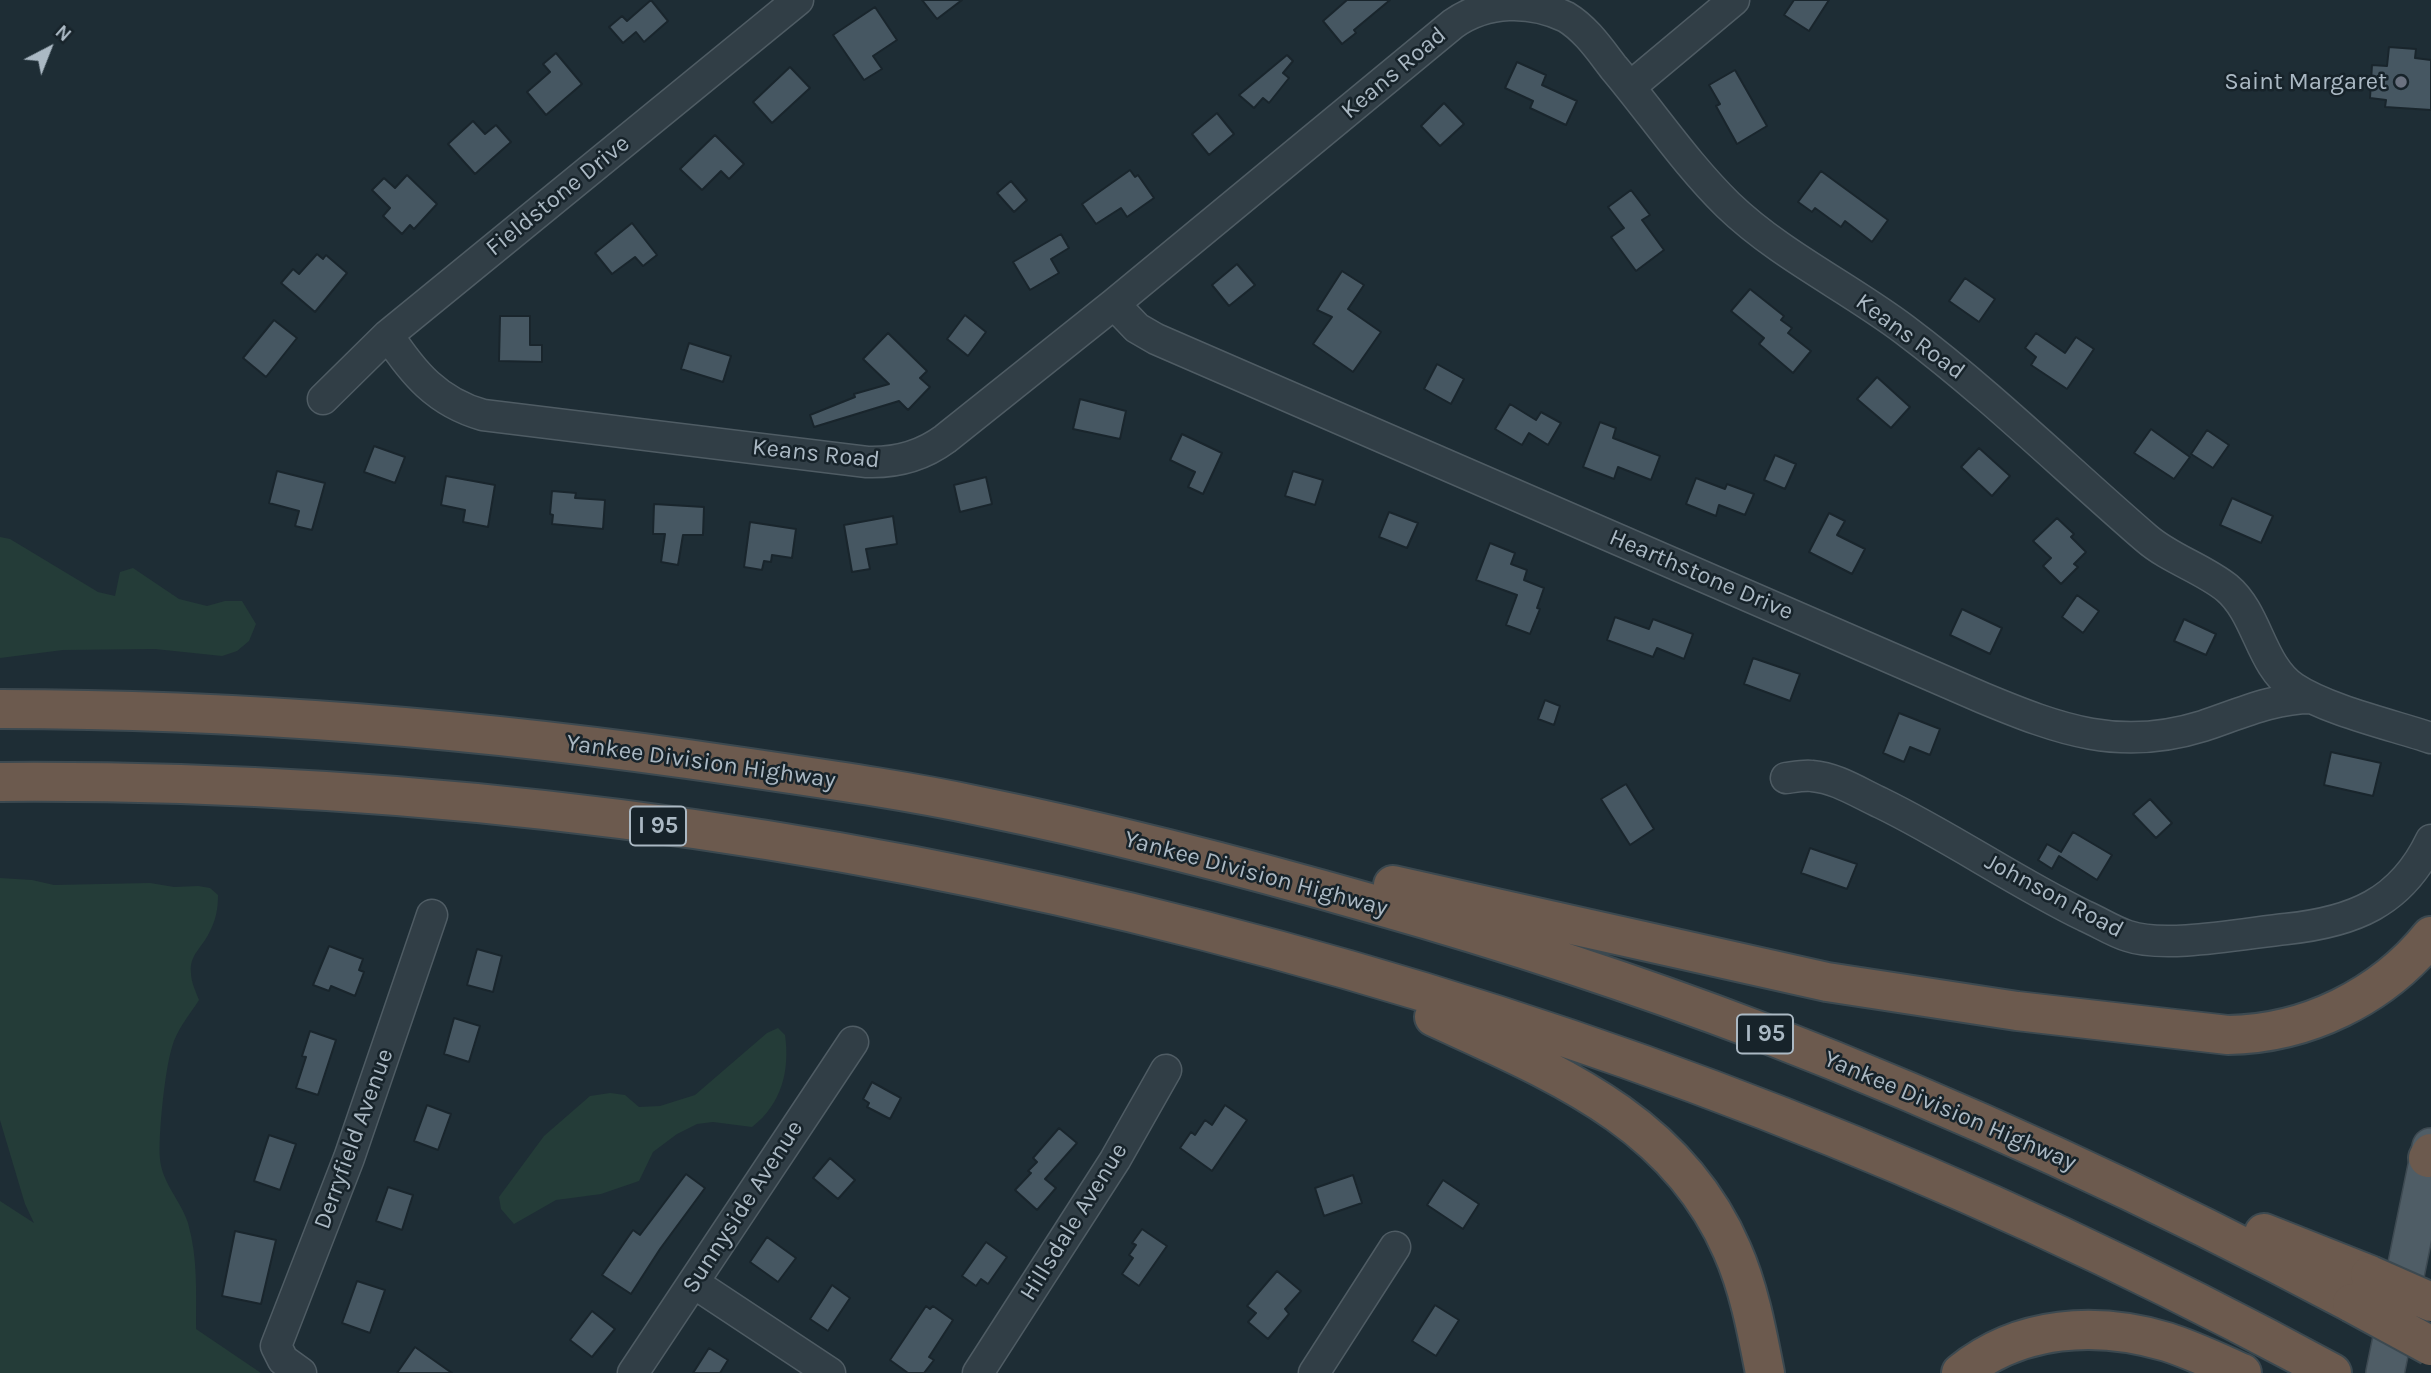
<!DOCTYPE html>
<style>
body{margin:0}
#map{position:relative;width:2431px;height:1373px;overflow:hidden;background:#1e2d35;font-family:Karla,sans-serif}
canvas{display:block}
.north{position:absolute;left:14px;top:14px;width:70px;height:70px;-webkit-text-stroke:5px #17232a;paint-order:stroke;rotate:42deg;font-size:19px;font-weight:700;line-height:28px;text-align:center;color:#abb9c4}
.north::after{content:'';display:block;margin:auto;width:24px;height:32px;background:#abb9c4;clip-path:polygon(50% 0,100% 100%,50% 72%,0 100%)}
</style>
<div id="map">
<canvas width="2431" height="1373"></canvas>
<div class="north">N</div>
</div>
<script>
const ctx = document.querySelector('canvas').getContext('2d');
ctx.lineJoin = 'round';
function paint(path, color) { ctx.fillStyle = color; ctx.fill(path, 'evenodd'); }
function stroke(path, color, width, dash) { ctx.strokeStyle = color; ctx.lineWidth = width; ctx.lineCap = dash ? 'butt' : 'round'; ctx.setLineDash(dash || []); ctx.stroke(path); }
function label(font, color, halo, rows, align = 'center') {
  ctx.font = font + ' Karla,sans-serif'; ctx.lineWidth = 5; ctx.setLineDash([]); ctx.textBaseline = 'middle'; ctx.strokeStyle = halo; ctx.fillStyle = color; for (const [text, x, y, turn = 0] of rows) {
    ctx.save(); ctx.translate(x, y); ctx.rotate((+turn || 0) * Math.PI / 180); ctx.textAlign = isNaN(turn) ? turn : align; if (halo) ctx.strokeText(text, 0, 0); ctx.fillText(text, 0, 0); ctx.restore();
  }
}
const green = new Path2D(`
 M0,537L10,539L98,592L115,596L120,572L133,568L179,599L207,606L225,601H242L256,624L249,641L237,651L222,656L155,649L63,650L0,658Z
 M0,878L32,880L54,885L150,883L174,887L198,886L210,888L218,895C218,909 216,920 209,933C202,948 189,955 191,973C191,982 196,992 199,1000C190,1014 176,1031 172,1047C165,1069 158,1136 160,1159C162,1183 181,1201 188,1223C198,1258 196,1293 196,1329L261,1373H0V1201L34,1223L25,1204L0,1120Z
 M778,1028L785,1035C790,1070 782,1104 752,1127L713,1122L697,1124L677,1134L653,1152L639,1181L601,1194L556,1200L514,1224L501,1209L499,1197L544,1136L590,1096L610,1093L625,1095L639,1107L660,1106L695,1095L767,1033Z`);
const building = new Path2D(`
 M651,0L668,21L644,42L636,32L623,43L609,27L622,16L627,21Z
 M922,0H962L937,19Z
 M1347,0H1390L1354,30L1356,33L1342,44L1323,21Z
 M1794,0H1829L1809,31L1784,15Z
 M875,7L897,40L873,56L882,69L864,80L833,35Z
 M2389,47L2416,49L2415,58L2431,60V110L2385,107L2386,100L2370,98L2372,65L2387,66Z
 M556,53L582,84L546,115L527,92L550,72L543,64Z
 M1287,55L1293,61L1283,73L1289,78L1269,103L1263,98L1254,108L1239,95Z
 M1517,62L1546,75L1542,85L1577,101L1566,125L1530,108L1533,101L1505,88Z
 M790,67L810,88L772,123L753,102Z
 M1735,70L1767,126L1737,144L1716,106L1720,104L1709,85Z
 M1444,103L1464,124L1440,146L1421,126Z
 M1217,113L1234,134L1209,155L1192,134Z
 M473,121L485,134L496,125L511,142L475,174L448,144Z
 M715,135L744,164L729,179L721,171L702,190L680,169Z
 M1130,170L1135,177L1138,175L1154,198L1127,217L1121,208L1096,224L1082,204Z
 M1821,171L1888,220L1872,242L1845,221L1841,227L1815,208L1812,212L1798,202Z
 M407,175L437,204L414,229L410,225L402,234L383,216L390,208L372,190L384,178L395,188Z
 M1011,181L1027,200L1014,212L997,193Z
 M1631,190L1650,215L1642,220L1664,250L1636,271L1611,237L1624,228L1608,207Z
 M632,223L657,255L643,266L635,257L612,274L595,253Z
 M1061,234L1069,248L1051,259L1059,273L1030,290L1013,262Z
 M317,254L323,259L326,255L347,273L315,312L281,283L293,269L299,274Z
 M1237,264L1255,285L1229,306L1212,285Z
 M1342,271L1364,285L1348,309L1381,332L1353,372L1313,344L1332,317L1317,310Z
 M1965,278L1995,299L1979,322L1949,301Z
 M1750,289L1784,316L1781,320L1792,328L1788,333L1811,351L1793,373L1759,344L1764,338L1731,311Z
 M965,315L986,332L968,356L947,339Z
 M500,316H530V345H542V362L499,361Z
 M274,320L297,338L266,377L243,358Z
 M888,333L927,371L920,378L930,387L908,410L899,401L814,427L810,415L855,397L854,394L889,384L863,359Z
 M2036,333L2065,353L2076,337L2094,349L2067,389L2031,365L2036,357L2025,348Z
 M689,343L731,356L723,382L681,369Z
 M1437,364L1464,379L1451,404L1424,389Z
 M1877,377L1910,407L1891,428L1857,399Z
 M1080,399L1126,411L1120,439L1073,429Z
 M1510,404L1536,420L1541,412L1561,423L1548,445L1529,433L1522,445L1495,429Z
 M1600,422L1616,428L1613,438L1660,456L1651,480L1618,467L1614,479L1583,467Z
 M2151,429L2190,457L2174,479L2134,453Z
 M2207,430L2229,445L2213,468L2191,454Z
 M1182,434L1222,453L1203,494L1188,487L1195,472L1170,460Z
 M374,446L405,457L395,483L364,472Z
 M1979,448L2010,476L1992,496L1961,467Z
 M1775,455L1796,464L1785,489L1764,480Z
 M277,471L325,483L312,530L295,526L299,511L269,503Z
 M1293,471L1323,480L1315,505L1285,496Z
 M446,476L495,485L488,527L463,522L465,510L441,505Z
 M986,477L992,504L960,512L954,485Z
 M1696,478L1725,489L1727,484L1754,494L1745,515L1719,505L1716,516L1686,504Z
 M552,491L576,493L575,498L605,500L603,529L552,524L553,515L550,514Z
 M2232,498L2273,516L2261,543L2220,525Z
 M654,504L704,507L703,535H683L678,565L661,562L665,534H653Z
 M1389,512L1418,523L1407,548L1379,537Z
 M1829,513L1845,521L1837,535L1865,549L1852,574L1809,552Z
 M893,516L897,544L866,549L870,569L852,572L844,525Z
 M2057,518L2074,534L2071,537L2086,552L2074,564L2078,567L2061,584L2043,566L2051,558L2033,541Z
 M750,522L796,529L792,558L772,555L771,562L764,561L762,570L744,567Z
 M1490,543L1515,553L1511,564L1527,570L1524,580L1544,588L1537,608L1540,609L1530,634L1506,625L1517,595L1476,580Z
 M2077,595L2099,611L2083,633L2062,617Z
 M1962,609L2002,628L1990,654L1950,635Z
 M1615,617L1649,629L1653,619L1693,634L1684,659L1657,648L1653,657L1607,640Z
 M2184,619L2216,634L2206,655L2174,641Z
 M1753,658L1800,674L1790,701L1744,684Z
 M1545,700L1560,706L1554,725L1538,719Z
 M1899,713L1940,729L1930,755L1910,747L1904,762L1883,753Z
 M2331,752L2381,763L2373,796L2324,785Z
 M1626,784L1654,829L1630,845L1601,799Z
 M2150,799L2172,823L2156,838L2133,814Z
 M2073,832L2112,855L2097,880L2059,856L2052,869L2038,860L2047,844L2061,852Z
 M1810,848L1857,864L1847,889L1801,873Z
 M329,946L363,959L359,970L364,972L355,996L331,986L329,991L313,985Z
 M477,949L502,956L493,992L467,985Z
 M454,1018L480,1026L469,1062L444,1054Z
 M310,1031L336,1040L318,1095L296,1088L306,1057L302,1056Z
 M872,1082L901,1098L890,1119L867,1107L869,1103L863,1099Z
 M427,1105L451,1114L438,1150L414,1141Z
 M1225,1105L1247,1120L1212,1171L1180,1148L1191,1132L1195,1135L1205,1120L1212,1125Z
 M1059,1128L1077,1143L1045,1179L1056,1188L1037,1210L1015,1190L1031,1173L1028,1171L1037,1162L1033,1158Z
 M269,1135L296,1144L280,1190L254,1181Z
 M830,1158L855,1180L838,1199L813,1178Z
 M686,1174L705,1188L660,1249L631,1294L602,1275L633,1230L640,1235Z
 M1353,1175L1362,1203L1324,1216L1315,1188Z
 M1443,1180L1479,1204L1463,1229L1427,1205Z
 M388,1187L413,1195L402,1230L376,1221Z
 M1142,1229L1167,1246L1139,1286L1122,1274L1133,1258L1129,1255L1136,1245L1132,1243Z
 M235,1231L276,1240L261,1304L222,1296Z
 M767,1237L796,1258L778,1282L750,1262Z
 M986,1242L1007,1257L988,1284L981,1279L976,1286L962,1276Z
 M1277,1271L1301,1291L1285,1309L1289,1314L1268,1339L1248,1322L1256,1313L1247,1306Z
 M357,1281L385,1290L370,1333L342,1323Z
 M832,1285L850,1298L828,1331L810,1319Z
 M1435,1305L1459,1320L1436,1356L1412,1341Z
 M926,1306L930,1309L933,1306L953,1320L929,1357L934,1360L924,1373H908L890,1360Z
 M592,1311L615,1329L592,1357L570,1340Z
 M415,1347L452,1373H397Z
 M709,1348L728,1360L720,1373H693Z`);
const minor = new Path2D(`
 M1630,87L1734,0
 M1114,304L1137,328L1156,339L1983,698C2060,730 2120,752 2203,726C2239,714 2273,698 2312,698
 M388,335C413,373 437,402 483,415L867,462C896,463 922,456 945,439L1114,304L1453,24C1487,0 1530,0 1566,17C1586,29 1600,50 1614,68C1652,113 1686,164 1728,205C1780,255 1848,287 1905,330C1990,394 2065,468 2146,538C2170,559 2202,568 2227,588C2258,614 2260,665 2294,688C2327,710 2392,725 2431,738
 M323,399L388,335L798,0
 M1786,778C1794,777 1804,775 1812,776C1837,778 1859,793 1881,803C1951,837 2015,882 2085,916C2099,922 2114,932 2128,936C2165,949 2246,933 2286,929C2353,922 2401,903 2431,840
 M694,1283L830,1373
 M301,1373L283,1360L276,1346L349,1158L432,915
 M633,1373L853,1042
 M978,1373L1115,1160L1166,1070
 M1314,1373L1395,1247`);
const major = new Path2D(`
 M2385,1373L2431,1147`);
const highway = new Path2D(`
 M0,709C246,709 493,730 736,766C817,778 899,789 979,806C1112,833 1244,867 1373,904C1504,941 1633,983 1759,1031C1963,1110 2160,1201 2352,1303
 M0,782C808,776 1623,987 2332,1373
 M1393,885L1827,982L2017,1011L2228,1035C2306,1034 2382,997 2431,936
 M1434,1017C1553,1072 1676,1120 1732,1250C1749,1288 1757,1332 1765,1373
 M2428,1158L2431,1153
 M2264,1233L2370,1275
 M1961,1373C2020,1325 2097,1321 2167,1342C2192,1350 2217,1362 2242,1373`);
const highwayBridge = new Path2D(`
 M2370,1275L2431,1302
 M2352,1303L2431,1346`);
const markers = [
 [2401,82,7,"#6b7280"]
];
const shields = [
 [658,826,56],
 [1765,1034,56]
];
const shieldNames = [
 ["I 95",658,826],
 ["I 95",1765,1034]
];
const streetNames = [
 ["Keans Road",1394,73,-40],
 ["Fieldstone Drive",558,196,-39],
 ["Keans Road",1910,337,36],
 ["Keans Road",816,454,6],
 ["Hearthstone Drive",1701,575,23],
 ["Yankee Division Highway",701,762,8],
 ["Yankee Division Highway",1256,874,15],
 ["Johnson Road",2054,896,28],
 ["Yankee Division Highway",1950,1111,23],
 ["Derryfield Avenue",354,1139,-70],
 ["Sunnyside Avenue",743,1207,-57],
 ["Hillsdale Avenue",1074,1222,-58]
];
const poiNames = [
 ["Saint Margaret",2387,82]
];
paint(green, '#243c38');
paint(building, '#465762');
stroke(building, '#19252c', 2);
stroke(minor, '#4f5c64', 33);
stroke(major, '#3e4a52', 40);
stroke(highway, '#3c4950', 42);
stroke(minor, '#313e46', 30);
stroke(major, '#4f5d66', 37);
stroke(highway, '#6c5a4e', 38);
stroke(highwayBridge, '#3c4950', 42, []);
stroke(highwayBridge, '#6c5a4e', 38);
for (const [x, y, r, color] of markers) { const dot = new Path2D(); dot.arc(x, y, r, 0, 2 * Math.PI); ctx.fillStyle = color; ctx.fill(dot); stroke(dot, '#17232a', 2.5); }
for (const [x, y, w] of shields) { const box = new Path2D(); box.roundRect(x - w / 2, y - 19.5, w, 39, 5); ctx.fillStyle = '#17232a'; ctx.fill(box); stroke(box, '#abb9c4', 2); }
label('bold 23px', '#abb9c4', null, shieldNames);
label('24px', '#abb9c4', '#17232a', streetNames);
label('24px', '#abb9c4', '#17232a', poiNames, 'right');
</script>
